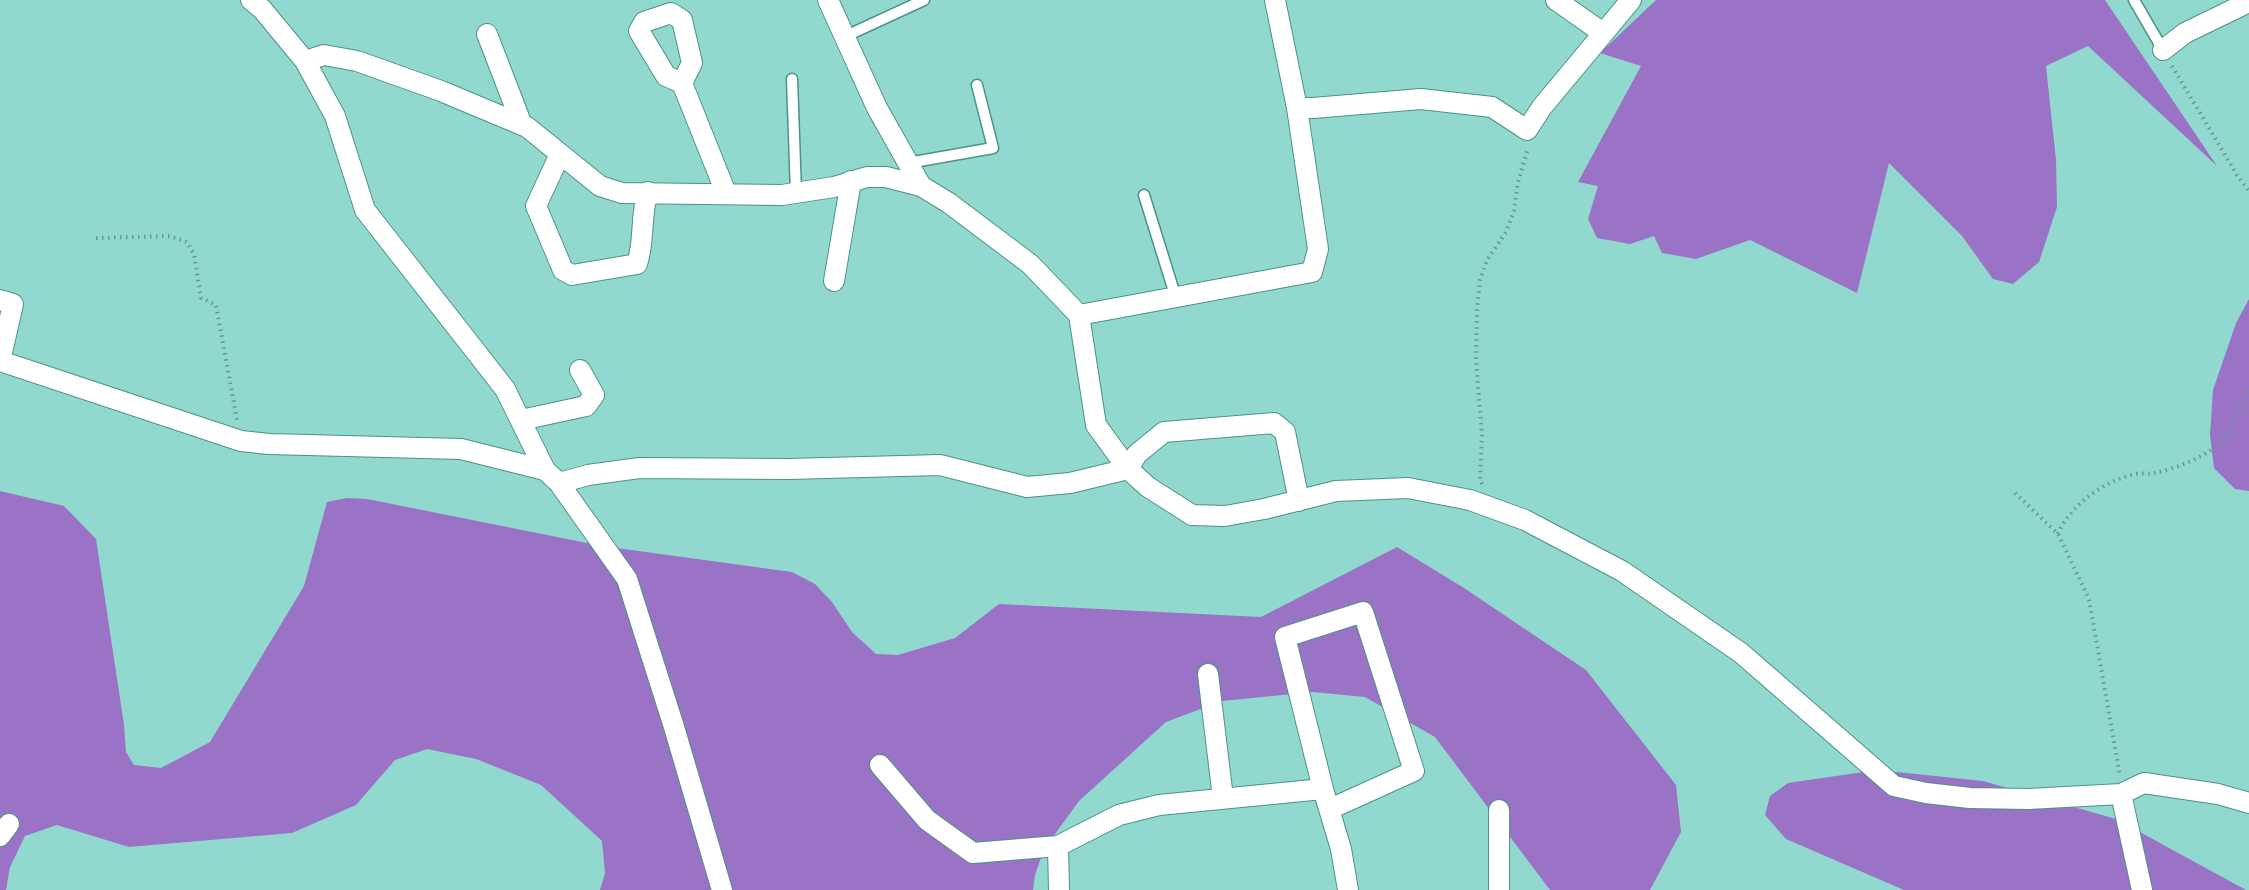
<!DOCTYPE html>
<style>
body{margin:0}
canvas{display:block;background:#91d9cf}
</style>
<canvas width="2249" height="890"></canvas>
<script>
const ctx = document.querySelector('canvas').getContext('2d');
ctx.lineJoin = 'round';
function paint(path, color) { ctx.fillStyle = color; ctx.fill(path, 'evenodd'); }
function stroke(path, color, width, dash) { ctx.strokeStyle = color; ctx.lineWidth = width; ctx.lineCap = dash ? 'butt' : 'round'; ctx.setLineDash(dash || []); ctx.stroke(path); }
const forest = new Path2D(`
 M1656,0H2105L2217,166L2088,46L2046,66L2056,160L2057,207L2039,262L2013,284L1993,279L1962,236L1889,163L1857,293L1750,240L1696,259L1662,253L1654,236L1630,244L1597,238L1588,219L1598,186L1578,182L1641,66L1600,53Z
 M2249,299V491L2235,489L2214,468L2210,435L2213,390L2236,323Z
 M0,491L64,506L96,539L124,725L126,752L134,765L161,768L210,742L304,586L327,502L347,498L367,499L602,546L792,572L815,584L832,602L852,632L876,654L898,655L955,638L999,604L1261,617L1397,547L1464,588L1586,670L1676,785L1681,832L1650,890H1550L1435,737L1365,697L1313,692L1222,701L1166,722L1079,801L1044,849L1035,875L1033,890H600L605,873L602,841L541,785L476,759L427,749L395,760L356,805L292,833L129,847L57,825L25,836L10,867L6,890H0Z
 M1877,770L1983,781L2116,819L2246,890H1904L1786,839L1765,815L1770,796L1788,783Z`);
const path = new Path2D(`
 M2172,66L2237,175L2249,191
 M96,238L170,236L187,242L194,254L201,298L216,305L237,420
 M1482,484L1480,479L1482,435L1476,360L1477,309L1480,280L1487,260L1506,232L1514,211L1518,182L1528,148
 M2015,493L2058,534L2089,599L2120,776
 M2058,534C2070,505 2105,480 2136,474C2142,473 2148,474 2154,473C2175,469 2205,457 2220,443C2234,430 2241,406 2249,390`);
const lane = new Path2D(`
 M2134,0L2163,50
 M846,36L924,0
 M792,79L796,193
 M908,163L993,148L977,85
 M1144,195L1176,298`);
const street = new Path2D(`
 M251,0L262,9L305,61L335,116L365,210L505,389L545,470L559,483L627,579L674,727L722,890
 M828,0L877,108L921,186
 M1556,0L1603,33
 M487,34L522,125
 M2163,50L2185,33L2249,2
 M305,61L324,55L357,61L441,91L527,127L600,186L622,193L782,195L834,187L867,177H886L921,186L949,203L1030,264L1079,315L1096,425L1128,469L1148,487L1192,515L1225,516L1264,509L1336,491L1408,488L1470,500L1525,520L1622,571L1741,653L1894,786L1926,793L1970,798L2028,799L2121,794L2144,783L2218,794L2249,803
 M682,83L692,63L682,20L671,13L644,22L639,31L666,76L682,83L726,193
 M1297,108H1313L1421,99L1492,107L1527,130L1542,107L1631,0
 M560,154L536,206L563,270L572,275L637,264C645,241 640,215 648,192
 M834,281L851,181
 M0,300L13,304L0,361
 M1079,315L1312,272L1318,249L1297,108L1275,0
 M0,361L241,441L269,444L461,449L545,470
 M521,420L586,406L594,395L580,370
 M559,483L588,475L639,468L788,469L940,465L1027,487L1070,483L1128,469L1137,454L1164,432L1274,423L1285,432L1299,501
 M1208,674L1223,798
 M880,765L927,820L973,853L1058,846L1119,815L1159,805L1323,789
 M2121,794L2142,890
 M1330,809L1414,771L1363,612L1285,637L1323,789L1341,849L1348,890
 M0,836L9,824
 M1058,846L1059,890
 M1499,890V810`);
paint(forest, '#9a73c7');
stroke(lane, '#4b9289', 13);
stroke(street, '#4b9289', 22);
stroke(path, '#629b93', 4, [1.5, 4.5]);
stroke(lane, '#fff', 10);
stroke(street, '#fff', 20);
</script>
